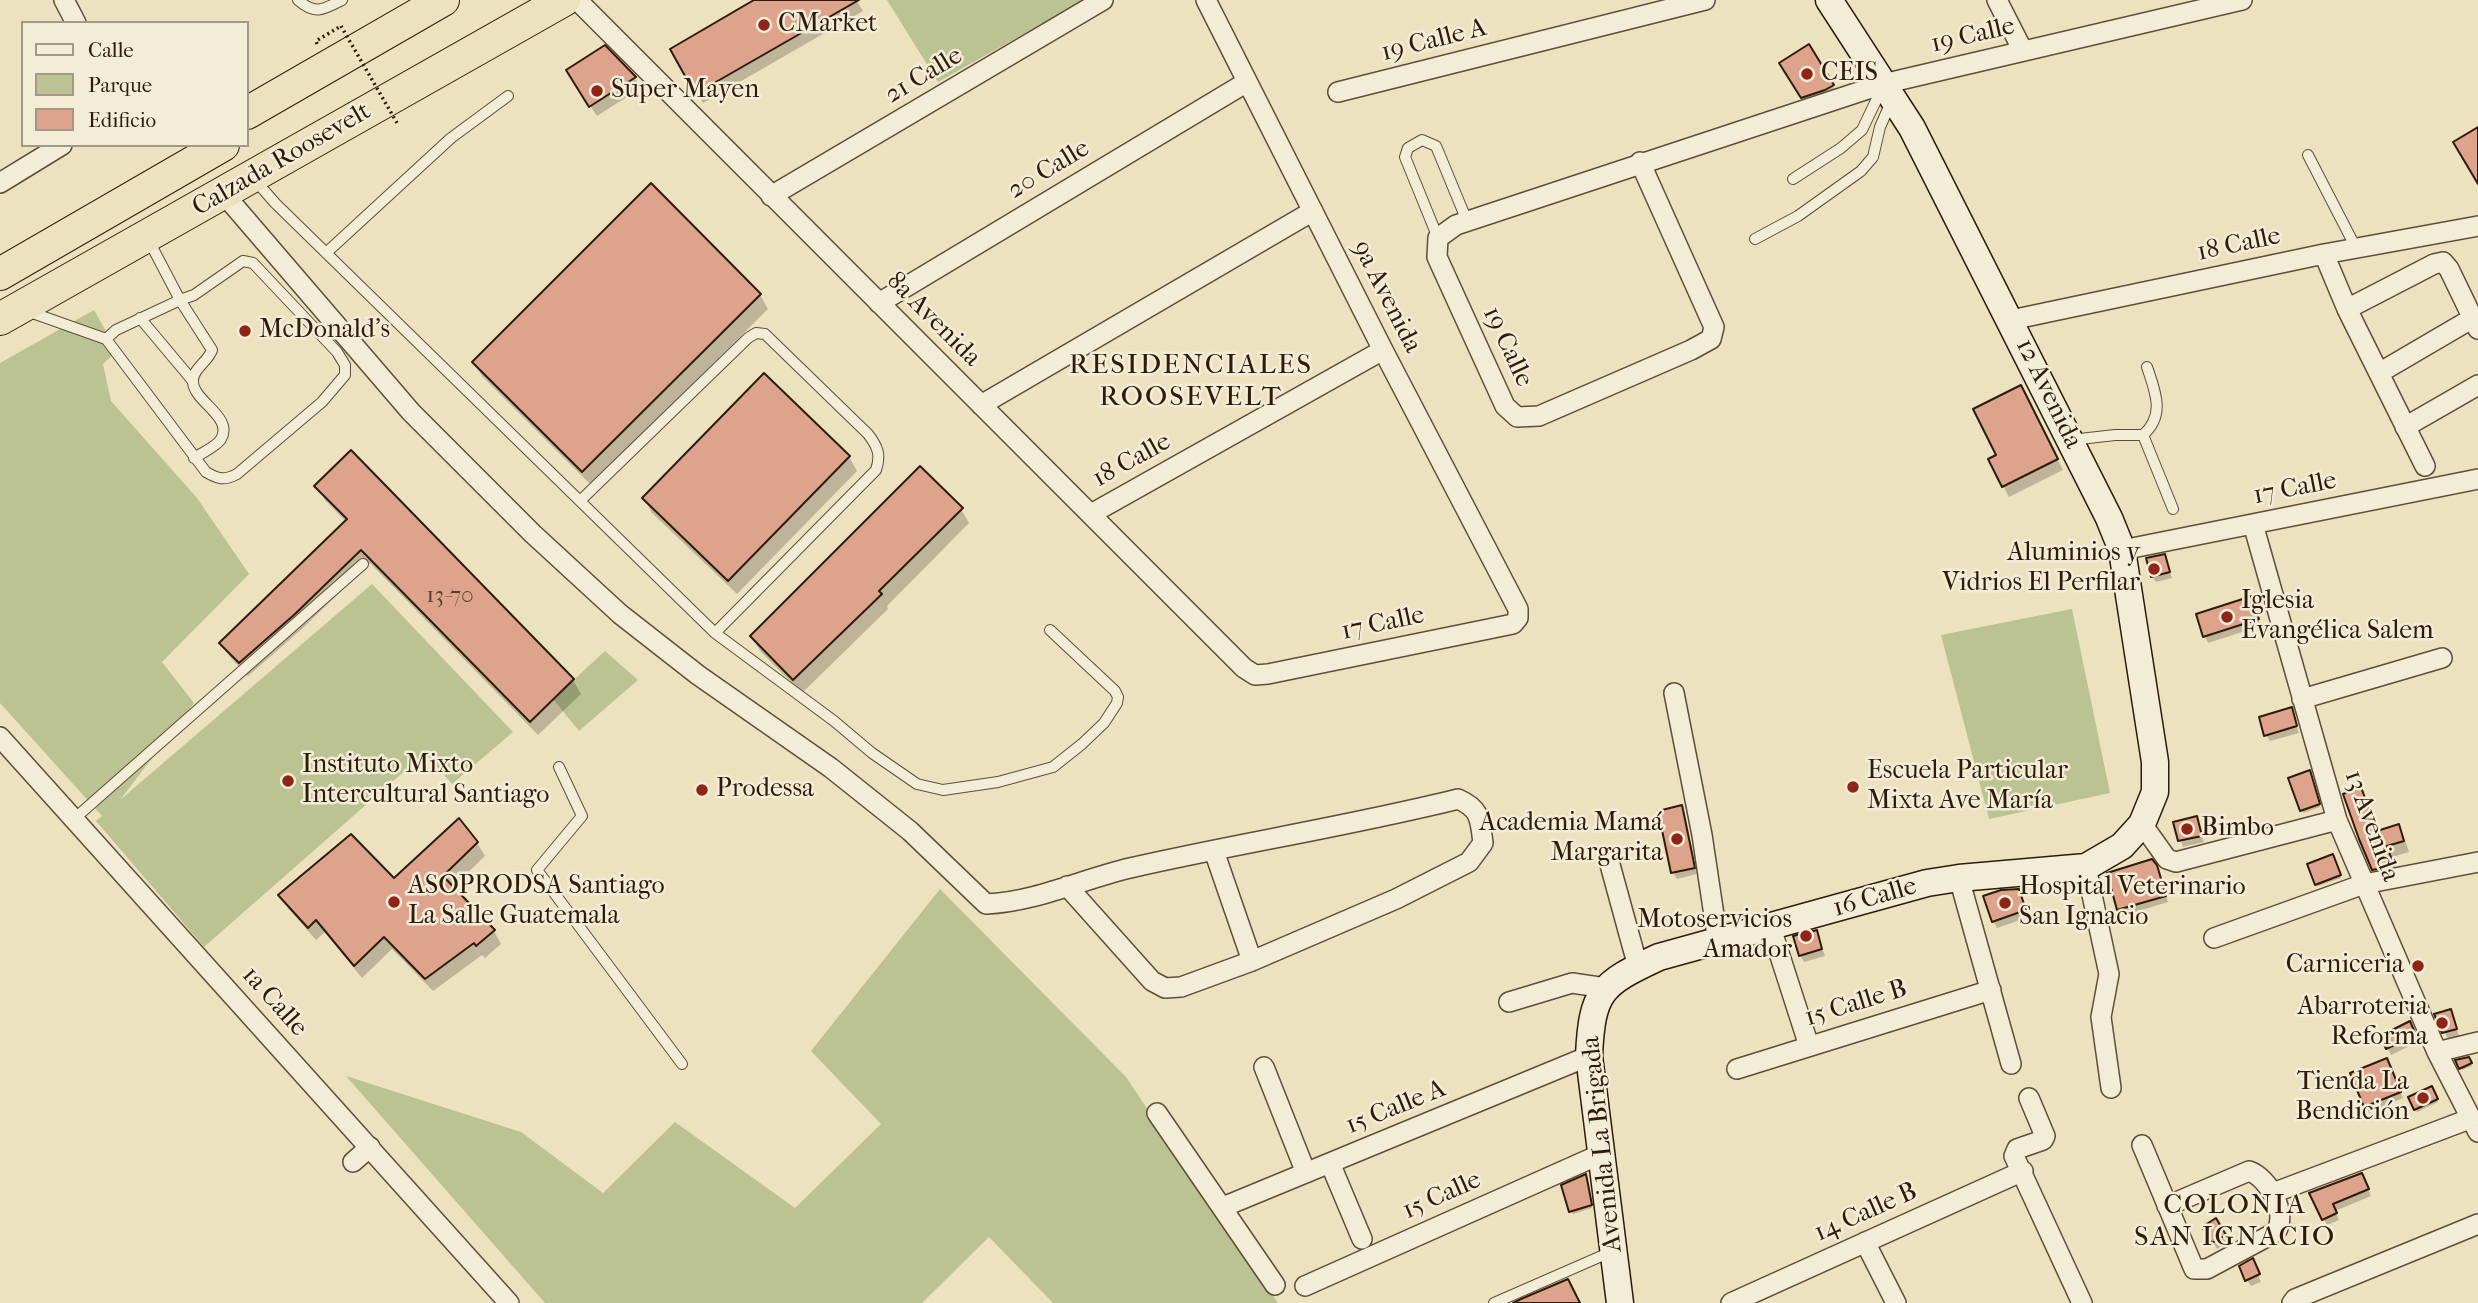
<!DOCTYPE html>
<meta charset="utf-8">
<style>
body{margin:0}
#map{position:relative;width:2478px;height:1303px;overflow:hidden;background:#ede2c0;font-family:"IM FELL French Canon",serif}
canvas{display:block}
.legend{position:absolute;left:21px;top:21px;width:228px;height:126px;box-sizing:border-box;background:#f3ecd6;border:2px solid #a49984;margin:0;padding:9px 12px;list-style:none;font-size:21px;color:#2e1c0a}
.legend li{display:flex;align-items:center;gap:14px;height:35px}
.legend b{width:35px;border:2px solid #a49984}
</style>
<div id="map">
<canvas width="2478" height="1303"></canvas>
<ul class="legend">
<li><b style="height:9px;background:#f3ecd6"></b>Calle</li>
<li><b style="height:19px;background:#bac391"></b>Parque</li>
<li><b style="height:19px;background:#dea38d"></b>Edificio</li>
</ul>
</div>
<script>
const ctx = document.querySelector('canvas').getContext('2d');
ctx.lineJoin = 'round';
function paint(path, color) { ctx.fillStyle = color; ctx.fill(path, 'evenodd'); }
function stroke(path, color, width, dash) { ctx.strokeStyle = color; ctx.lineWidth = width; ctx.lineCap = dash ? 'butt' : 'round'; ctx.setLineDash(dash || []); ctx.stroke(path); }
function label(font, color, halo, rows, align = 'center') {
  ctx.font = font + ' "IM FELL French Canon",serif'; ctx.lineWidth = 5; ctx.setLineDash([]); ctx.textBaseline = 'middle'; ctx.strokeStyle = halo; ctx.fillStyle = color; for (const [text, x, y, turn = 0] of rows) {
    ctx.save(); ctx.translate(x, y); ctx.rotate((+turn || 0) * Math.PI / 180); ctx.textAlign = isNaN(turn) ? turn : align; if (halo) ctx.strokeText(text, 0, 0); ctx.fillText(text, 0, 0); ctx.restore();
  }
}
const green = new Path2D(`
 M887,0H1084L938,82Z
 M94,310L117,351L103,364L111,401L197,498L249,574L162,662L194,703L120,800L372,584L513,732L452,784L425,753L204,947L96,821L102,816L0,703V363Z
 M2072,609L2110,793L1989,819L1941,635Z
 M605,651L638,680L579,731L553,699Z
 M940,889L1126,1077L1278,1303H1053L989,1237L922,1303H545L346,1076L521,1132L603,1193L675,1122L795,1208L881,1124L811,1051Z`);
const shadow = new Path2D(`
 M758,0H856L863,11L703,103L672,49Z
 M1809,46L1839,96L1809,108L1781,63Z
 M605,47L635,78L641,88L597,116L574,81Z
 M760,295L768,309L591,485L482,376L474,362Z
 M2026,398L2063,470L2009,497L1990,460L1998,455Z
 M849,457L857,471L737,594L652,513L644,498Z
 M317,486L573,680L581,694L538,735L370,563L303,628L248,676L230,657L221,643L346,522L325,500Z
 M961,509L969,523L887,606L888,609L802,693L760,651L752,637Z
 M2164,556L2172,578L2156,582L2152,576Z
 M2251,598L2261,626L2208,643L2205,636Z
 M2291,710L2299,733L2270,741L2266,735Z
 M2311,775L2320,807L2303,813L2302,810Z
 M2360,789L2378,832L2398,826L2404,837L2409,852L2392,857L2399,876L2380,880L2373,869Z
 M1681,807L1685,814L1697,874L1677,879L1673,872Z
 M2196,818L2204,842L2183,847L2175,823Z
 M477,843L485,856L452,888L494,931L501,944L485,958L482,955L433,991L392,949L362,978L325,932L316,940L288,908L280,895L394,880Z
 M2334,859L2341,878L2318,886L2316,884Z
 M2160,874L2168,902L2122,916L2118,909Z
 M2018,890L2029,917L1997,928L1993,921Z
 M1816,932L1825,956L1804,962L1800,955Z
 M2451,1012L2459,1036L2448,1039L2437,1016Z
 M2413,1030L2418,1042L2391,1055L2382,1037Z
 M2468,1059L2472,1066L2462,1070L2458,1061Z
 M2390,1067L2403,1098L2369,1113L2365,1106Z
 M2431,1088L2438,1102L2417,1112L2410,1098Z
 M1586,1176L1592,1208L1573,1214L1563,1186Z
 M2365,1181L2371,1196L2335,1211L2339,1220L2327,1225L2311,1193Z
 M2216,1221L2228,1242L2217,1249L2204,1227Z
 M2254,1265L2261,1282L2251,1286L2247,1280Z`);
const building = new Path2D(`
 M754,0H859L695,94L670,49Z
 M1809,44L1834,85L1825,90L1801,98L1779,63Z
 M605,45L636,77L589,107L566,70Z
 M2478,127V184L2453,142Z
 M651,183L761,294L582,472L472,362Z
 M764,373L850,456L728,581L642,498Z
 M2021,385L2058,459L2002,487L1988,459L1996,455L1973,409Z
 M351,450L574,679L530,722L361,550L295,614L239,663L219,643L347,519L314,486Z
 M920,466L963,508L879,591L882,594L793,680L750,636Z
 M2165,554L2170,572L2151,577L2146,558Z
 M2252,596L2259,619L2203,637L2196,614Z
 M2292,707L2297,726L2264,736L2259,717Z
 M2310,770L2320,804L2300,811L2288,778Z
 M2361,787L2377,831L2399,824L2404,841L2387,846L2394,866L2372,870L2359,839L2343,794Z
 M1682,805L1695,868L1671,873L1658,811Z
 M2197,816L2202,836L2178,841L2173,822Z
 M459,818L478,842L443,876L495,930L476,946L474,943L425,979L384,937L354,966L316,920L308,928L278,895L351,834L394,878Z
 M2333,854L2341,875L2315,885L2307,864Z
 M2152,859L2157,865L2166,896L2117,910L2107,873Z
 M2019,889L2026,910L1992,922L1983,896L2001,890Z
 M1817,930L1822,949L1799,956L1793,936Z
 M2451,1009L2457,1029L2442,1033L2434,1014Z
 M2410,1021L2416,1035L2386,1049L2380,1036Z
 M2469,1057L2472,1063L2459,1069L2455,1060Z
 M2387,1058L2401,1092L2364,1107L2350,1073Z
 M2432,1086L2438,1099L2414,1110L2408,1097Z
 M2362,1173L2369,1189L2333,1204L2337,1213L2322,1220L2309,1193Z
 M1586,1174L1592,1205L1569,1212L1561,1185Z
 M2216,1218L2226,1235L2212,1243L2202,1227Z
 M2253,1258L2260,1274L2245,1281L2239,1266Z
 M1568,1279L1580,1303H1513L1521,1299Z`);
const path = new Path2D(`
 M317,44L316,41L341,26`);
const service = new Path2D(`
 M298,0C315,15 323,10 342,0
 M2308,155L2356,248
 M1793,179L1841,148L1862,130L1882,88
 M255,180L275,203L715,633L834,721L872,753L917,784L943,790L998,782L1053,767L1082,744L1104,723L1117,703L1118,697L1115,691L1050,630
 M1438,238L1405,157L1408,148L1422,140L1436,146L1467,221
 M1755,239L1798,216L1861,171L1873,157L1880,127L1891,102
 M326,253L451,138L508,96
 M27,311L106,339L206,472C218,479 224,481 237,474L322,402L345,375V365L337,352L253,263L243,261L194,295L180,300L149,241
 M140,318L192,380
 M106,339L116,330L180,300L212,350C208,362 192,369 193,382C194,402 234,417 221,439C217,446 202,453 194,458
 M2143,435L2173,509
 M2071,440L2115,435H2143C2166,415 2155,391 2147,367
 M581,500L748,338L756,333L765,334L868,434C878,447 881,455 876,470L715,633
 M559,767L582,816L537,870L682,1064
 M74,819L363,564
 M1494,1303L1613,1251`);
const minor = new Path2D(`
 M64,0L76,23
 M577,0L1244,668L1255,675L1268,674L1513,624L1518,618V609L1383,350L1206,0
 M1997,0L2023,51
 M1338,92L1705,0
 M1640,162L1714,327L1711,339L1691,350L1539,416L1517,417L1505,406L1437,257L1438,238L1456,225L1883,84L2242,0
 M0,183L62,145
 M223,193L411,412L533,534L620,614L698,675L831,768L910,831L986,904C1035,902 1083,879 1130,868C1239,843 1350,826 1458,799C1481,809 1480,820 1483,843L1469,862L1396,899L1252,961L1181,987L1165,988L1152,981L1067,886
 M771,196L1103,0
 M2324,254L2347,309L2425,466
 M879,303L1247,82
 M2347,309L2434,264L2443,262L2449,269L2478,329
 M2011,320L2324,254L2478,226
 M2379,373L2473,318
 M981,405L1313,211
 M2405,427L2478,385
 M1091,514L1383,350
 M2253,524L2337,820L2437,1052L2478,1132
 M2122,550L2478,479
 M1674,693L1702,835L1718,942
 M2302,699L2442,658
 M0,737L509,1303
 M2142,824L2167,859L2176,862L2337,820
 M1214,851L1252,961
 M1609,861L1638,967
 M2086,867L2109,974L2101,1017L2111,1088
 M1959,878L2011,1064
 M1771,928L1809,1046
 M2214,938L2364,884L2478,862
 M1509,1002L1572,983L1606,988
 M2437,1052L2478,1042
 M1264,1067L1306,1173
 M1737,1069L1991,990
 M2029,1098L2045,1136L2043,1140L2017,1149L2014,1156L2082,1303
 M1157,1113L1275,1285
 M2142,1145L2194,1269H2207L2276,1232C2288,1213 2269,1178 2249,1171L2167,1206
 M353,1162L370,1147
 M1330,1163L1362,1239
 M2273,1193L2472,1118
 M1223,1207L1589,1056
 M1865,1242L1896,1303
 M1305,1286L1601,1154
 M1731,1303L2023,1171
 M2292,1303L2295,1299L2478,1224`);
const secondary = new Path2D(`
 M1620,1303L1589,1056C1592,991 1601,984 1659,957L1927,883L1959,878L2086,867L2122,846L2142,824L2155,792V762L2122,550L2109,518L1912,128L1829,0`);
const trunk = new Path2D(`
 M247,113L443,0
 M0,274L223,145
 M0,319L564,0`);
const pathBridge = new Path2D(`
 M341,26L397,123`);
const markers = [
 [764,25,7,"#8f2418"],
 [1807,74,7,"#8f2418"],
 [597,91,7,"#8f2418"],
 [245,331,7,"#8f2418"],
 [2154,569,7,"#8f2418"],
 [2227,617,7,"#8f2418"],
 [288,781,7,"#8f2418"],
 [1853,787,7,"#8f2418"],
 [702,790,7,"#8f2418"],
 [2187,829,7,"#8f2418"],
 [1677,839,7,"#8f2418"],
 [394,902,7,"#8f2418"],
 [2005,903,7,"#8f2418"],
 [1806,936,7,"#8f2418"],
 [2418,966,7,"#8f2418"],
 [2442,1023,7,"#8f2418"],
 [2423,1098,7,"#8f2418"]
];
const numberNames = [
 ["13-70",450,596]
];
const poiNames = [
 ["CMarket",778,25],
 ["CEIS",1821,74],
 ["Super Mayen",611,91],
 ["McDonald's",259,331],
 ["Aluminios y",2140,554,"right"],
 ["Vidrios El Perfilar",2140,584,"right"],
 ["Iglesia",2241,602],
 ["Evangélica Salem",2241,632],
 ["Instituto Mixto",302,766],
 ["Intercultural Santiago",302,796],
 ["Escuela Particular",1867,772],
 ["Mixta Ave María",1867,802],
 ["Prodessa",716,790],
 ["Academia Mamá",1663,824,"right"],
 ["Margarita",1663,854,"right"],
 ["Bimbo",2201,829],
 ["ASOPRODSA Santiago",408,887],
 ["La Salle Guatemala",408,917],
 ["Hospital Veterinario",2019,888],
 ["San Ignacio",2019,918],
 ["Motoservicios",1792,921,"right"],
 ["Amador",1792,951,"right"],
 ["Carniceria",2404,966,"right"],
 ["Abarroteria",2428,1008,"right"],
 ["Reforma",2428,1038,"right"],
 ["Tienda La",2409,1083,"right"],
 ["Bendición",2409,1113,"right"]
];
const streetNames = [
 ["19 Calle",1973,36,-13],
 ["19 Calle A",1434,41,-14],
 ["21 Calle",924,76,-31],
 ["Calzada Roosevelt",282,160,-30],
 ["20 Calle",1049,170,-31],
 ["18 Calle",2239,245,-12],
 ["9a Avenida",1386,297,63],
 ["8a Avenida",933,320,45],
 ["19 Calle",1507,347,65],
 ["12 Avenida",2048,394,64],
 ["18 Calle",1132,461,-29],
 ["17 Calle",2295,489,-11],
 ["17 Calle",1383,624,-12],
 ["13 Avenida",2371,826,70],
 ["16 Calle",1875,898,-16],
 ["1a Calle",274,1002,48],
 ["15 Calle B",1856,1004,-17],
 ["15 Calle A",1396,1108,-22],
 ["Avenida La Brigada",1603,1144,-96],
 ["15 Calle",1442,1196,-24],
 ["14 Calle B",1866,1213,-24]
];
const neighbourhoodNames = [
 ["RESIDENCIALES",1191,366],
 ["ROOSEVELT",1191,398],
 ["COLONIA",2235,1206],
 ["SAN IGNACIO",2235,1238]
];
paint(green, '#bac391');
paint(shadow, '#0003');
paint(building, '#dea38d');
stroke(building, '#2e1c0a', 2);
stroke(service, '#5e4e38', 12);
stroke(minor, '#5e4e38', 22);
stroke(secondary, '#2e1c0a', 29);
stroke(trunk, '#2e1c0a', 34);
stroke(path, '#2e1c0a', 3.5, [2, 3.5]);
stroke(service, '#f3ecd6', 10);
stroke(minor, '#f3ecd6', 19);
stroke(secondary, '#f3ecd6', 26);
stroke(trunk, '#ede2c0', 32);
stroke(pathBridge, '#2e1c0a', 3.5, [2, 3.5]);
for (const [x, y, r, color] of markers) { const dot = new Path2D(); dot.arc(x, y, r, 0, 2 * Math.PI); ctx.fillStyle = color; ctx.fill(dot); stroke(dot, '#f3ecd6', 2.5); }
label('23px', '#5a3e2b', null, numberNames);
label('26px', '#2e1c0a', '#f3ecd6', poiNames, 'left');
label('26px', '#2e1c0a', '#f3ecd6', streetNames);
ctx.letterSpacing = '2px';
label('28px', '#2e1c0a', '#f3ecd6', neighbourhoodNames);
ctx.letterSpacing = '0px';
</script>
